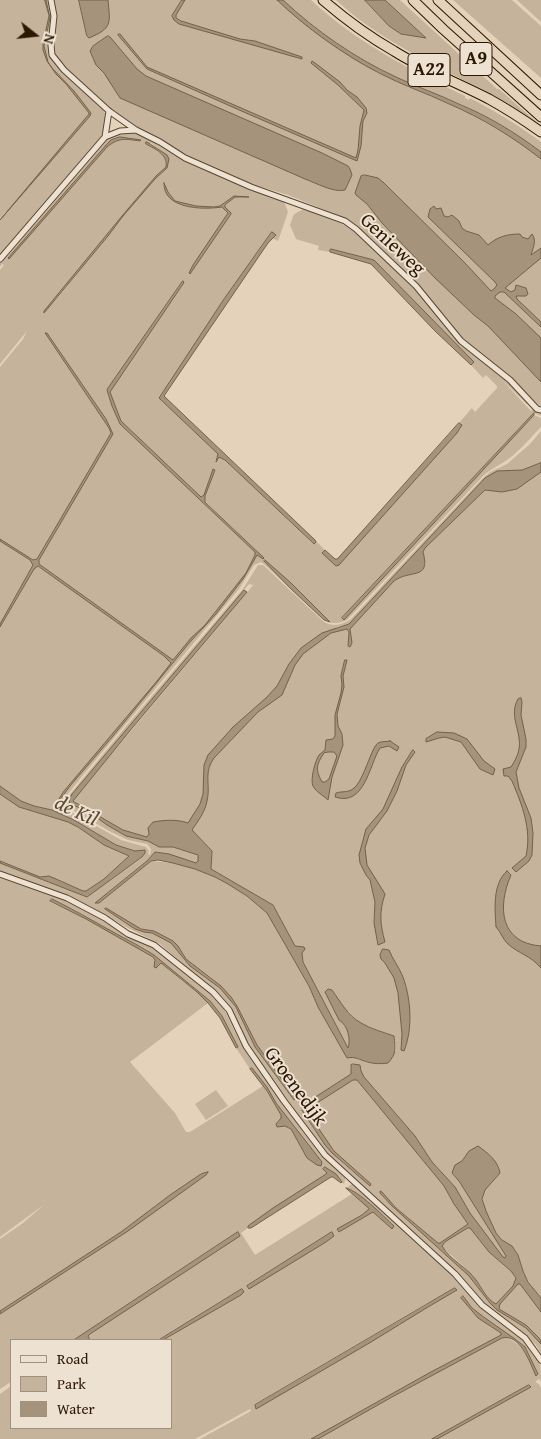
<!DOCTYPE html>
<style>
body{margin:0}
#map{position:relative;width:541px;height:1439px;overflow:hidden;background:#e4d3ba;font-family:"Gentium Book Plus",serif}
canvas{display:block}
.legend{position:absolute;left:10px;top:1339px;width:162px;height:90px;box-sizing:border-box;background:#ede2d2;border:1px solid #a0917f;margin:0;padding:6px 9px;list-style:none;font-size:15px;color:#2c1702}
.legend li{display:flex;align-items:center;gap:10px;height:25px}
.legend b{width:25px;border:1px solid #a0917f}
.north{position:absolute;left:10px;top:10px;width:50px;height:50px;-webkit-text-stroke:4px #ede2d2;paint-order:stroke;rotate:106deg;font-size:14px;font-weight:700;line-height:20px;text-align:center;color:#2c1702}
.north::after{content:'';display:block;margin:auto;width:18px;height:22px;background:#2c1702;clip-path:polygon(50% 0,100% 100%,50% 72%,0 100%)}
</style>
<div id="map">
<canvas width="541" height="1439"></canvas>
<ul class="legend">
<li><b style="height:6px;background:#ede2d2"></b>Road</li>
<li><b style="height:14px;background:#c5b39b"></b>Park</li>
<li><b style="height:14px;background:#a5937b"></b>Water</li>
</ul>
<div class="north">N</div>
</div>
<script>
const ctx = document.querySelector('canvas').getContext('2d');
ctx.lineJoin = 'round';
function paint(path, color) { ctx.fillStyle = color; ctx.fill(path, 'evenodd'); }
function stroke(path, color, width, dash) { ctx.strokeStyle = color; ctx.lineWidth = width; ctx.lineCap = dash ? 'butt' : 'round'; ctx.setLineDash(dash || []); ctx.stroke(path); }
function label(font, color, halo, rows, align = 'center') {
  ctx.font = font + ' "Gentium Book Plus",serif'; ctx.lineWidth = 4; ctx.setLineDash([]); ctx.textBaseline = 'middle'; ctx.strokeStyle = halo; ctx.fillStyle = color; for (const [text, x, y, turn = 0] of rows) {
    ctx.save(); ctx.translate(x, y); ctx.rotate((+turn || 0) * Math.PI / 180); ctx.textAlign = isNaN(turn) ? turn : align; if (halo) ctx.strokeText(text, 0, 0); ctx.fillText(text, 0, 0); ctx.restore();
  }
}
const green = new Path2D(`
 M0,0H45L49,16L43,43V50L50,66L81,100C70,85 44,66 44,46C45,37 49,28 50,19C50,13 48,6 46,0H49L52,19L49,45L50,55L58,67L90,96L103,110L106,115L104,132L99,140L0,255V220L10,208L0,218Z
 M53,0H277L282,5L378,73L468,113L541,153V407L502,371L475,350L452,327L431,300L347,219L288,195L248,183L196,160L124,120L110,109L59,63L52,46L56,19Z
 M283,0H311C356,42 410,70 465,96V98L469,100L470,98C495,111 518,125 541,142V152C516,134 490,118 463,105C441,95 418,87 396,77C355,57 316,31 283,0Z
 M336,0H365L389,26L401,34L425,38L385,0H400L497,89H499L541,126L491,95L490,93C438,67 379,40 336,0Z
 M453,0H512L541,26V78Z
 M517,0H541V22Z
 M123,131L139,134L183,161L283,199L288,212L278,241L272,238L271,233L224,299L159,398L218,454L219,457H221L225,460L313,544L315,540L325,550L323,553L337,566L461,428L459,423L472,408L475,412L497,388V386L486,375L483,378L471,365L473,362L374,260L332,249L330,252L318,250L319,246L296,239L290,225L294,214L304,209L350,227L423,297L456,338L469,351L509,382L528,402L527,404L501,379L531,411L533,409L541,412V416L534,413L524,423L342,618L343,619L534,415L541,418V427C530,438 520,451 507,460C499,466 490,469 483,476L347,620C339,624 331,624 324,620L265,565L261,562L254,565L239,589L83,775L64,799L63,804L66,809L121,840L146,847L149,851L148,854L150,855L151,849L147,844L128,840L111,832L69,808L66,803L67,798L123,730L243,589L258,565H263L324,622C333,627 343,625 351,619L482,479L490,472L507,464L530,444L541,431V463L522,470L485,478L349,624L337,627L331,633L347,629L349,632L348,645L350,647L352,643L350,629L394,581C410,569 431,581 423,552L425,548L485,490L502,492L517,489L541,472V1298C535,1290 528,1282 524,1273C521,1267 520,1260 518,1255C515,1247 507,1244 502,1239C493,1231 481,1209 483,1197C484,1187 493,1176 499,1167L485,1151L465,1156L462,1161L452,1173L459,1181L506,1256L505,1258H503L470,1213L455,1187L432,1162L415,1136L364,1077L355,1065L353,1064L350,1068L352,1074L303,1105V1112L315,1131L339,1160L363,1180L356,1171L334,1151L306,1110L353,1080H357L444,1186L454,1204L468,1224L440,1243H438L396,1208L382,1192L380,1191V1193L392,1206L469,1276L490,1303L497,1310L526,1328L534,1335L541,1344V1353L536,1345L528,1338L484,1305L450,1266L327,1154L316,1140L249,1046L234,1015L228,1004L212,987L186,967L160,944L128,928L89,906L36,884L0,871V863L87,897L142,858L145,851H135L116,845L74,820L52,810L34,806L21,801L0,786V627L35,567L38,566L164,656L171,663L157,681L64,791L57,803H59L70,786L113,736L190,642L216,614L243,579L256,557L259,556L256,550L204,500L214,470H213L204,495L201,497L121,421L110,392L183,284V281L107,390L112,406L120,424L255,552V555L246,573L205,625L191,638L173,660L39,564V560L113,434L106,419L47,333L45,334L109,428L111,433L37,559L33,560L0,539V367L23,339L27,331L0,364V270L4,265L2,264L0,267V261L109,136ZM151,143L167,155V168L155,179L123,216L59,296L44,311L122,216L156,176L166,167C167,154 156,149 146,144ZM164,186L175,201L196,206L214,207L220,206L234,196L249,198L235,197L225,206V207L231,213V214L201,258L189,273L228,213L222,207C211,209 184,209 175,202C169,199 166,192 164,186ZM249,584L252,585L254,584L73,800L123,830L147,837L149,834L192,830L212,851L211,869L273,905L295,946L302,947L303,962L349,1049L350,1043L348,1033L344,1023L348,1011L359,1023L377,1030L394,1036L396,1050L382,1064L367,1063L352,1056L347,1057L318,1007L309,986L267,913L247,896L228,884L215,877L195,869L173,863L151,861L99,903H95L147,861L155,852L169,854L196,863L198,861V855L173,847H159L148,841L126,836L107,825L88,811L70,804L72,794ZM105,909L141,929L149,930L173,941L178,946L186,959L210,977L237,1006L257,1045L296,1098L294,1100L255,1047L236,1007L220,988L190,966L171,943L152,933L144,932L135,929Z
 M0,541L30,560L33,565L0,624Z
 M0,794L19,807L68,822L78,827L104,845L129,856L104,879L86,891H83L56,879L49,876L40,877L0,861Z
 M0,876L70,901L130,936L155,947L206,989L217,1000L224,1009L240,1042L304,1133L322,1155L346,1176L344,1184L326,1171L327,1173L323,1176L295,1194L241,1233L255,1255L352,1194L369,1209L362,1215L338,1229L339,1232L373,1212L392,1229L393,1226C382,1216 359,1191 346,1188L352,1184L355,1185L443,1265L486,1312L528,1343C541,1357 541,1364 541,1382L539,1379L535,1382L539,1384L541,1388V1439H437L530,1387L529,1385L432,1439H318L392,1397L502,1338L506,1337C525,1346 527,1357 536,1375H538L525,1347L515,1339L485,1318L472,1308L463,1296L462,1298L478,1318L501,1333V1335L429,1373L311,1439H200L251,1411L250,1409L195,1439H0V1394L11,1386V1428H171V1340H163L241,1295L242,1289L159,1340H90L88,1336L90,1334L106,1323L240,1236L238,1232L74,1340H11V1382L0,1389V1314L206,1175L207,1172L201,1174L170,1195L121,1232L0,1311V1239L23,1223L45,1204L0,1237ZM52,899L71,908L114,933L145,948L154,955L210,1001L222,1016L238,1047L236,1048L250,1069L252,1068L267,1087L276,1103L322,1162L307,1158L291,1129L277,1122L281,1118V1115L263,1086L190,1132H186L175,1113L130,1062L208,1003L197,992L182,981L161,963H155V960L153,957L86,919L50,902ZM332,1233L334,1236L326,1242L249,1288L247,1286ZM456,1288V1290L425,1308L342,1359L256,1408L255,1404L424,1305Z
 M216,1090L228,1106L206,1120L195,1104Z
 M468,1228H470L489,1252L511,1271L516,1278L513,1286L495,1305C486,1299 482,1288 476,1280C469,1270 453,1257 444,1249L442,1246L445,1242Z
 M517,1284H520L541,1312V1340L526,1325L499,1309L500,1304Z`);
const water = new Path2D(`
 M45,0H46L50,18L44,46L48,62L53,69L74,91L91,113L90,116L0,220L89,114V113L66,84L56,74L47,61L43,50V43L49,16Z
 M79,0H108C110,23 113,28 89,38L87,36Z
 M182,0H185L176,15V18L181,21L240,39L255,41L302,57V59L179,24L174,20L172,16Z
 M277,0H283C316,31 355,58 396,77C417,87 438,94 459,104C488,116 516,133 541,152V159C513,137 482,118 449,104C426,93 402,85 379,73C344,55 305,27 277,0Z
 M365,0H385L426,38L401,34L389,26Z
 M120,34L147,67L356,158L358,150L360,126L364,110L338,85L311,63L312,61L315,63L340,82L347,90L357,97L366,108L367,113L363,121L361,146L357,161L246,113L147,69L118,35Z
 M108,36L110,37L137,69L146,76L322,153L348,166L350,169L352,175L345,190C334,193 316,183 305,179L120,98L104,73L96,65L90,51L93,46Z
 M120,137L141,140L140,141C126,139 119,137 107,147L9,259L8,258L107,144L111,140Z
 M146,142H147L167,155L169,159L167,168L155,179L123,216L108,236L44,313V311L122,216L156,176L166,167C168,154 155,149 146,144Z
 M365,175L378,178L384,183L464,262L491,291L494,289L497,285L495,282L428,217L430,209L434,206L436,209L441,208L444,216L448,217L452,215L459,221L462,228L466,231L479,235L488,245C497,237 507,234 520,234L522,237L528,239L532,234C537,240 533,248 531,255L541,248V258L505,288L511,292L515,290L516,285L526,288L528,294L526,296H516L517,299L541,322V327L504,292H500L495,296V298L516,314L541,338V382L488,326L474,315L435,278L382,223L367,204L356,195L355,193L361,176Z
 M164,183L168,192L175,201L196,206L214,207L220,206L234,196L249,197H235L225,205V207L231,213V214L190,274L189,273L193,265L228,213L222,207C202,210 163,209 164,183Z
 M272,232L276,235L268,243L164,396L315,540L316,542L314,544L225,460L219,457L216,462L218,454L159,398L224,299Z
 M331,249L374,260L474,362L471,365L435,331L371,264L330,252V250Z
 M183,281L184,282L183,284L110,392L121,421L201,497L204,495L213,469L215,470L205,496V502L264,558L263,559L257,555L256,557L243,579L216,614L190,642L113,736L70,786L57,804V802L64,791L157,681L171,663L164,656L38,566L34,569L0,627V624L4,617L33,565L30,560L0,541V539L33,560L37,559L111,433L109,428L45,333H47L49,336L106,419L113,434L39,560V564L173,660L191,638L205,625L246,573L255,555V552L120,424L112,406L107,390L108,388Z
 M534,413V415L344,620L342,618Z
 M459,423L462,425L457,433L339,565L336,566L322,553L325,550L335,559H337Z
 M541,463V472L517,489L502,492L485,490L425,548L423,552C431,581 410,569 394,581L350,629L352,643L350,647L348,646L349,632L347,629L331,633L303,654L295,665L282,695L258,712L214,758C203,774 211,784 207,801C205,812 198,821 192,830L212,851L211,869L273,905L295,946L304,947L305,949L302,953L303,962L348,1048C351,1040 348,1025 339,1020L325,992L328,989L332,990C340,1001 348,1016 361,1023C371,1029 383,1032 394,1036C395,1049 397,1053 388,1063C381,1064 374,1064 367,1062C360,1060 355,1056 347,1058L318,1007L309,986L267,913L247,896L228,884L215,877L195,869L173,863L158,860L151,861L99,903H95L147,861L155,852L169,854L196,863L198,861V855L173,847H159L148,841L126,836L107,825L88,811L70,804L69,801L72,794L244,590L247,592L133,727L73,801L123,830L147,837L149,834L148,828L153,822C165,820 176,819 188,823L200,804L203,794L204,765L208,755L233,727L267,697L277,686L289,664L301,648L322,633L349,624L485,478L497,471L522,470Z
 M265,560L291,583L330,622L324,620L290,588L264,561Z
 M345,660H347L343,676L344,687L337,714L338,726L342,734L343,745L332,777L328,800C323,795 316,792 313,786C310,780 315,761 319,755C321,753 323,752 325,750L326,740L333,739L335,736V715L341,693L342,685L341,676ZM329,752H334L337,756L329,779L325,782H322C315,769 316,765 324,753Z
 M521,698L522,702L521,715L526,739V747L516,772L519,788L531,818L533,833L532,855L529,861L516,872L512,868L526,856C532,829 522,805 512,781L508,776H504L503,769L511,767C514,762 518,756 519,749C522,731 508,716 518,699Z
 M437,732L454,733L467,739L484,761L495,769L493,775L480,769L461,742L445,737L439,738L426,742V739Z
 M390,741L399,747L397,751L389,746L380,748C369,765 365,807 335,797L336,793C342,791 349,793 354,788C364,780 371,748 378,743C382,741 386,742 390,741Z
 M413,750L415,752L406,765L397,791L387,811L369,835L365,848L367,865L385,894C379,912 380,924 385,942L378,945L374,923L375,902L370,880L366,875L360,863L359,855L366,829L383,809L402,767Z
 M0,786L21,801L34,806L52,810L74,820L116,845L135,851L145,850V853L142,857L87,897L0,863V861L40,877L49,876L56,879L83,891H86L104,879L129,856L104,845L78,827L68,822L19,807L0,794Z
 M507,871L511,875C497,907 500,943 541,946V968C530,955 519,954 508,944C503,940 501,932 496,927C495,910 492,884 507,871Z
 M52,899C73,909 93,921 113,932C127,940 141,946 154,955L210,1001L222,1016L238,1047L236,1048L220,1018L208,1003L197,992L161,963L156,968L154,967L155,960L153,957L86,919L50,901Z
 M106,908L141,929L154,931L173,941L178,946L186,959L221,986L231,997L237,1006L257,1045L296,1099L294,1100L255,1047L236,1007L220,988L190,966L171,943L152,933L144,932L135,929L105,909Z
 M383,949L389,950C392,958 399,967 403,977C411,999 413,1029 404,1051L401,1050L402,1034L398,993L394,978L385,963L381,959L380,955Z
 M353,1064L360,1065L361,1071L364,1077L415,1136L432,1162L455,1187L470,1213L503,1257L505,1258L506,1256L459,1181L452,1173L455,1165L462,1161L469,1151L478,1146C488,1153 498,1161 500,1173L485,1190L482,1199L486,1211L496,1233L502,1240L512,1246L518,1255L523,1271L528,1282L541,1298V1312L520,1284H518L500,1304L499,1309L526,1325L540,1339L541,1344L526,1328L497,1310L490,1303L469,1276L392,1206L380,1193V1191L382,1192L396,1208L438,1243H440L468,1224L454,1204L444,1186L357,1080H353L306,1110L334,1151L371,1184L370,1186L332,1153L325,1145L303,1112L302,1110L303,1105L351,1074V1065ZM468,1228H470L489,1252L511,1271L516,1278L513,1286L496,1304C486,1299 482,1288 476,1280C467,1267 450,1260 442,1246L445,1242Z
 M252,1068L267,1087L276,1103L322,1162L321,1166L317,1165L307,1158L291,1129L285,1126L277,1127L276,1124L281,1118V1115L267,1091L250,1069Z
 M325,1167L336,1174L342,1182L341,1183L333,1177H331L251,1228H248V1226L273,1208L323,1176L327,1173L323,1169Z
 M208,1172L206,1175L128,1231L0,1314V1311L121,1232L170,1195L201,1174Z
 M346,1188C359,1191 383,1216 394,1226L392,1229L373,1212L339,1232L337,1229L362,1215L369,1209Z
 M238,1232L240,1236L90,1334L88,1336L90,1340H74Z
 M332,1232L334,1236L326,1242L249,1289L247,1286Z
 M455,1288L457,1290C418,1312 381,1337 342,1359C313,1376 285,1392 256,1409L255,1405Z
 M242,1289L244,1292L241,1295L163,1340H159Z
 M463,1296L472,1308L485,1318L515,1339L525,1347L538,1374L536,1376C530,1363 520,1333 502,1338L392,1397L318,1439H311L429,1373L501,1335V1333L478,1318L461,1298Z
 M529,1385L531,1387L437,1439H432Z`);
const street = new Path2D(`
 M51,0L54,16L51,45L52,55L64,70L109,111L136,130L160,142L185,158L251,187L345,221L356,229L416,286L461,341L510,380L537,409L541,410
 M105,137L109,111
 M0,259L105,137L120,131L136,130
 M0,874L67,898L105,918L128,934L154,945L213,992L229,1010L246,1046L284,1101L325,1155L455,1274L482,1305L525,1338L541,1360`);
const highway = new Path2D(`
 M323,0C345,19 368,36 394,51C424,70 458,83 489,99C507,109 524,120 541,132
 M413,0L443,29L541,117
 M438,0L541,95`);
const shields = [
 [476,59,32],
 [429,70,42]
];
const shieldNames = [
 ["A9",476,59],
 ["A22",429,70]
];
const streetNames = [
 ["Genieweg",392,245,43],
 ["Groenedijk",295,1087,54]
];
const waterNames = [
 ["de Kil",76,812,25]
];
paint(green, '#c5b39b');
paint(water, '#a5937b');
stroke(water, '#75614b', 1);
stroke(street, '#5a4630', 7);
stroke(highway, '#2c1702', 11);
stroke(street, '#ede2d2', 5);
stroke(highway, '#e4d3ba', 9);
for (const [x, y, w] of shields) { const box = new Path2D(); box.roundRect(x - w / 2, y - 16.5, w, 33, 4); ctx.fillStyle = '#ede2d2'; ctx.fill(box); stroke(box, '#2c1702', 1); }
label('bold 19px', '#2c1702', null, shieldNames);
label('20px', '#2c1702', '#ede2d2', streetNames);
label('italic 21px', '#5c4932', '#ede2d2', waterNames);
</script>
